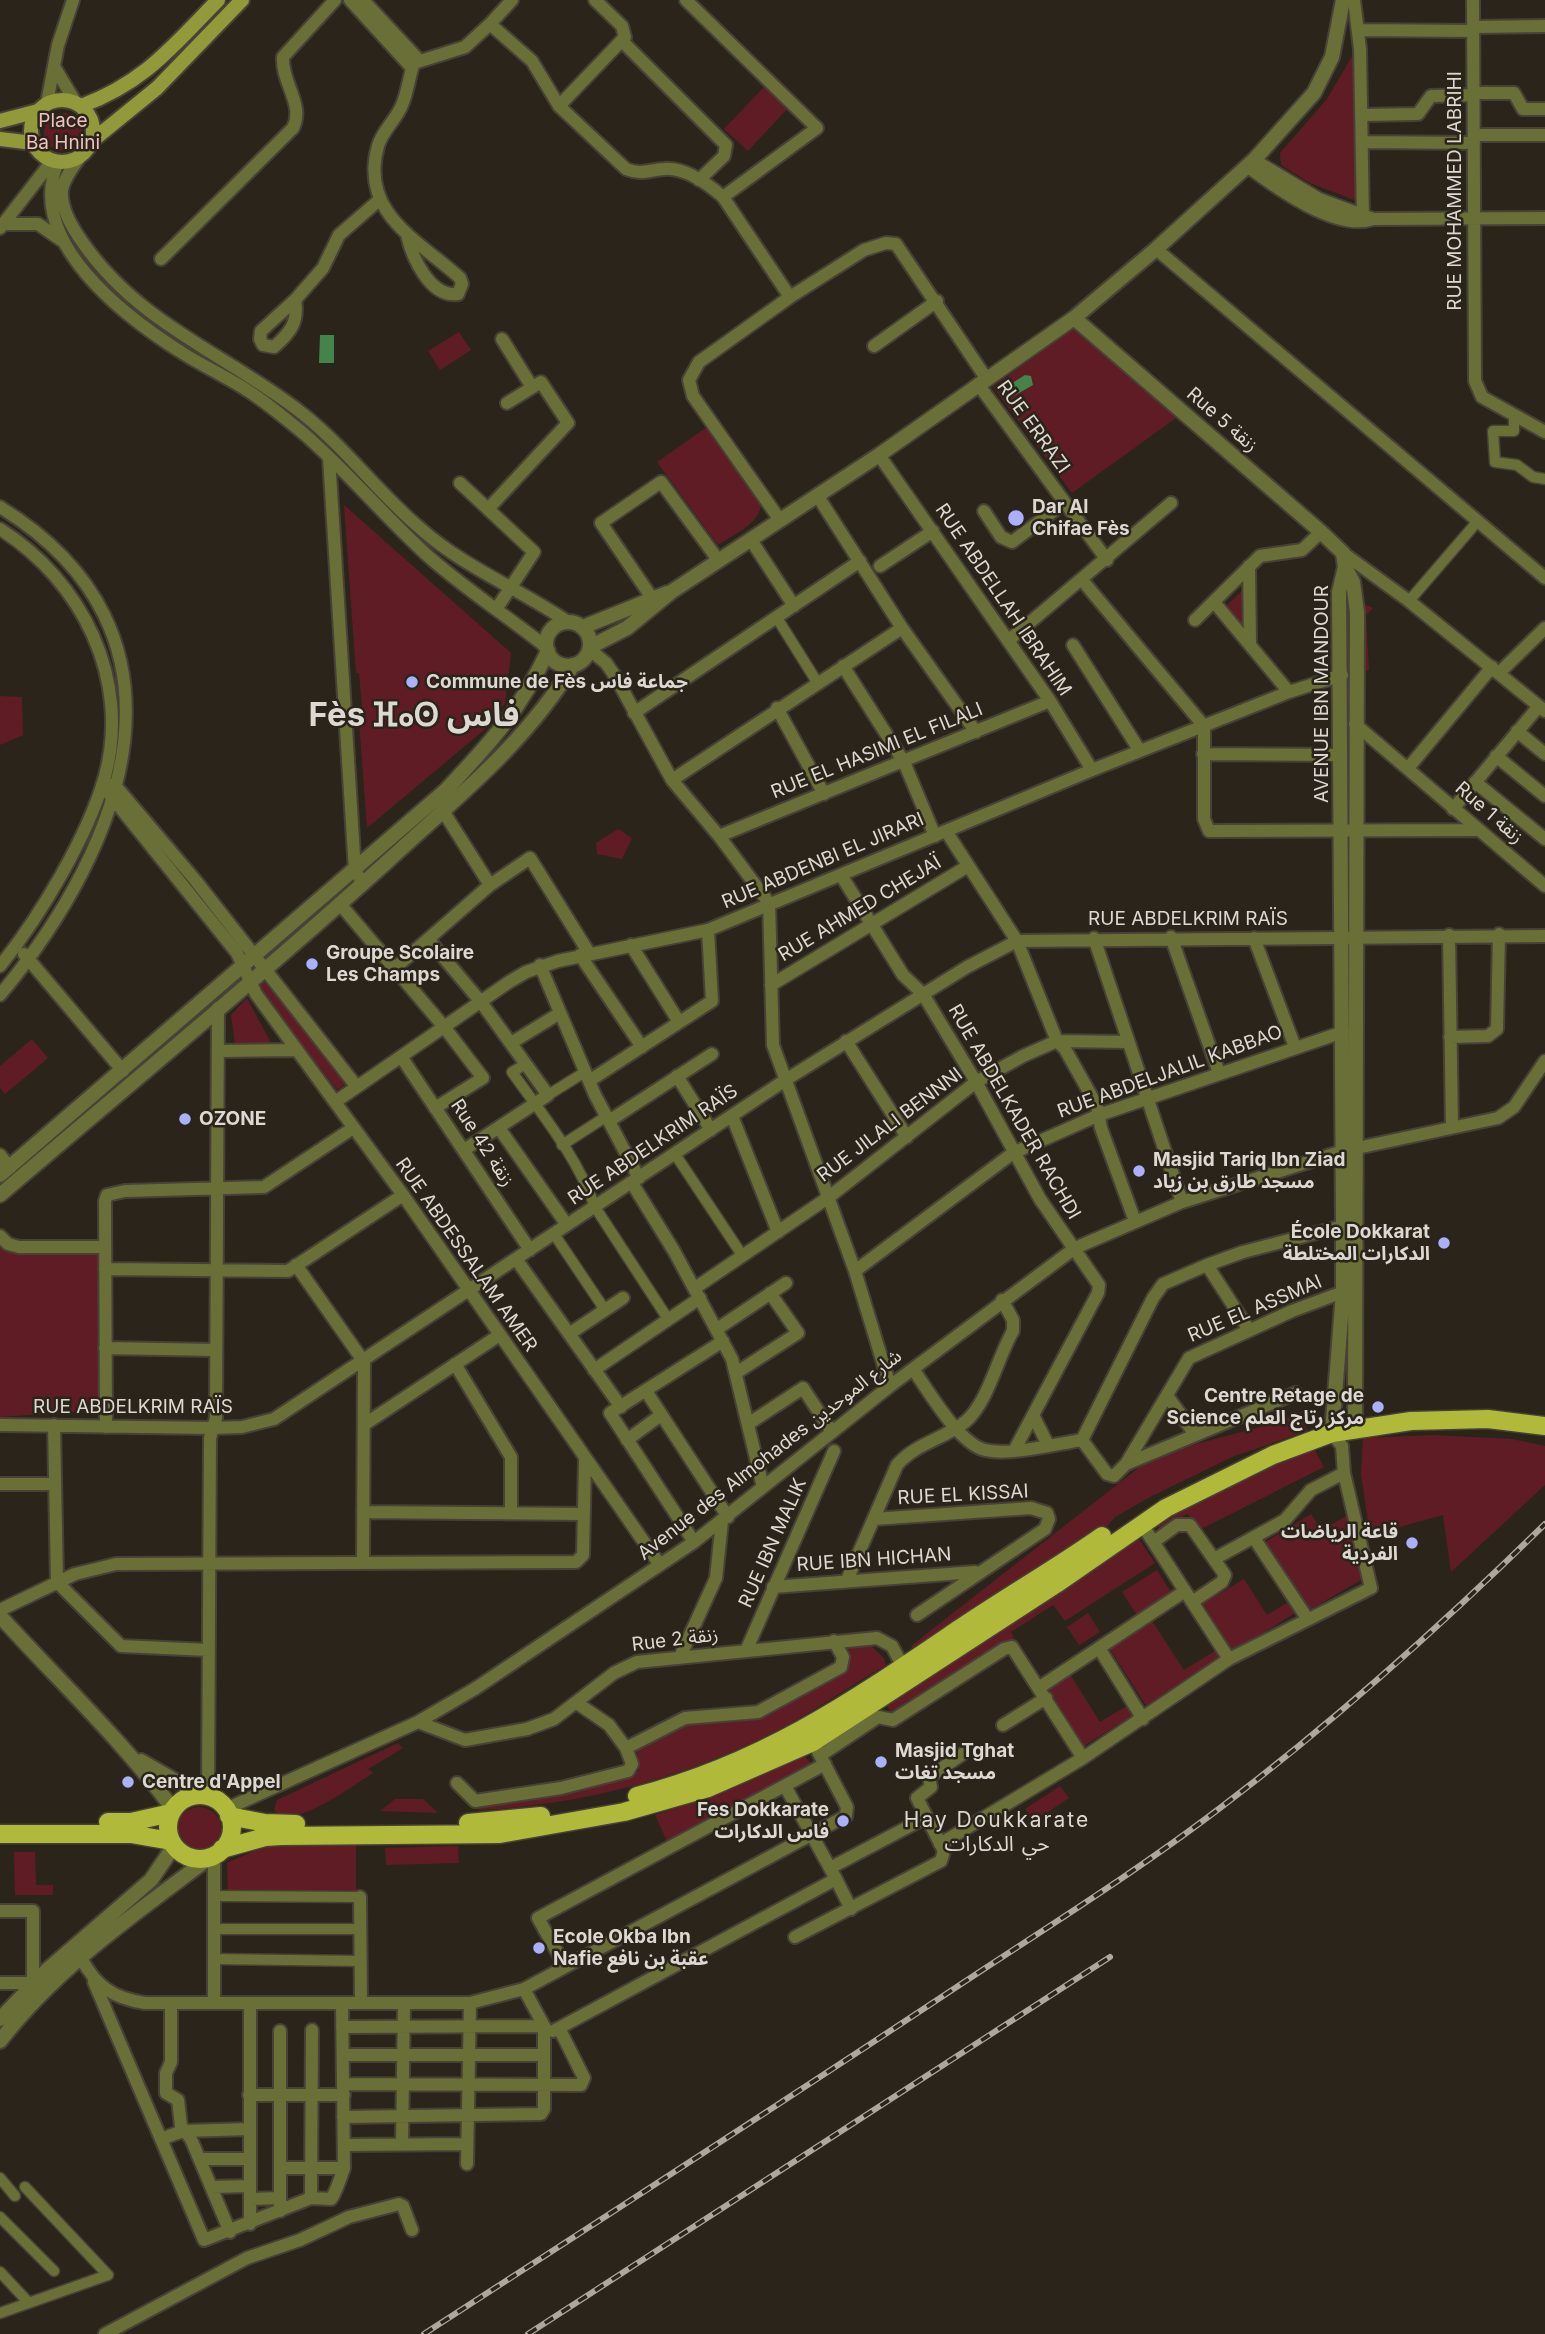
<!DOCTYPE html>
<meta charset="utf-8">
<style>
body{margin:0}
canvas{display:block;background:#2a241a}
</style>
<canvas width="1545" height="2334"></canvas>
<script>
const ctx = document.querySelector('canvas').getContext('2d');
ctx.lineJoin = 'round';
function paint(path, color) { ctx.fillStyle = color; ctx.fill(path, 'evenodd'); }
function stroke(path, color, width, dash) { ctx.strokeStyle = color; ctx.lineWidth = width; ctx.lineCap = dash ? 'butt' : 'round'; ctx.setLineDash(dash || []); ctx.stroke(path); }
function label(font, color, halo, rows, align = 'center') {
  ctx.font = font + ' Inter,"Noto Sans Arabic","Noto Sans Tifinagh",sans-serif'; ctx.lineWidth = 5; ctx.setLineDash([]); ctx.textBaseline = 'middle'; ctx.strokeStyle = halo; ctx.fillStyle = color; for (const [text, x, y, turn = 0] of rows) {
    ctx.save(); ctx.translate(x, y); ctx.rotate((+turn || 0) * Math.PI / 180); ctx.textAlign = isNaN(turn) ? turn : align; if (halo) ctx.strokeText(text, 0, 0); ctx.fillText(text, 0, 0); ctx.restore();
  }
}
const green = new Path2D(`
 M1354,53L1357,201L1310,183L1281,165L1280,153L1327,99Z
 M765,86L788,108L748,151L724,129Z
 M44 132a19 19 0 1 1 38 0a19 19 0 1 1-38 0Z
 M1076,326L1180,415L1072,493L993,387Z
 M459,332L471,350L440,370L428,351Z
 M710,425L761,497C764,523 737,532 718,545L657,462Z
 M344,505L511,653L505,703L484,730L367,828L358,707H362L359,673H356Z
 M1243,590L1242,626L1225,607Z
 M1364,604L1373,608L1366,616L1369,670L1364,672Z
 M0,696L22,697L23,735L0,745Z
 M618,829L632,838L622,859L597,854L596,843Z
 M265,981L345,1084L337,1090L258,987Z
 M247,998L271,1043H235L231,1015Z
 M32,1039L48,1058L5,1094L0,1088V1066Z
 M0,1246L3,1250H103L102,1410L0,1417Z
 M1301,1412L1307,1431L1232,1457L1150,1497L1115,1517L1095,1540L917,1655L911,1646L1155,1455L1275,1423Z
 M1433,1435L1512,1439L1545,1446V1485L1451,1572L1443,1515L1370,1535L1361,1474L1363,1438Z
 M1314,1449L1324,1467L1199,1530L1188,1514L1159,1528L1155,1522L1259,1470Z
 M1311,1514L1322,1530L1348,1515L1363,1579L1309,1610L1265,1542Z
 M1139,1539L1155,1563L1065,1621L1053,1605L1011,1632L1014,1638L893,1716L885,1703Z
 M1157,1570L1172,1594L1137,1615L1122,1592Z
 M1244,1579L1267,1615L1292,1600L1298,1611L1233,1652L1203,1604Z
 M1088,1613L1100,1632L1079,1645L1067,1627Z
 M1152,1621L1184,1670L1215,1651L1220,1660L1147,1707L1109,1648Z
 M859,1646H871L884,1658L886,1665C847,1688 807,1716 766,1736C680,1779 574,1806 478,1810L477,1805L593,1785L639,1771L637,1749L672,1725L757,1717L850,1663L847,1650Z
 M1070,1674L1100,1722L1127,1706L1133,1715L1084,1746L1048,1688Z
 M398,1743L403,1748L368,1769L373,1773C353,1785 293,1832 274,1810L277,1800Z
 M804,1755L811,1764L667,1841L655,1815L719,1794Z
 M1060,1786L1069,1798L1033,1822L1025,1809Z
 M395,1799H423L438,1813L380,1811Z
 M177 1829a22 22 0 1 1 44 0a22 22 0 1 1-44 0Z
 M356,1845V1898L228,1896L227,1863L265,1846Z
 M458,1846L459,1863L386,1865L385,1848Z
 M14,1852H35L36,1885H53V1895H15Z`);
const water = new Path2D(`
 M320,335H334V363H319Z
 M1025,375L1031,376L1033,385L1012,397L1006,387Z`);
const pedestrian = new Path2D(`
 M1514,415V431H1493L1495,462L1517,465L1533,477L1545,479
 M1409,601L1477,522
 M777,618L817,682
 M526,1064L512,1072C542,1114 578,1158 595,1207L668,1319
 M548,1095L585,1072
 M562,1145L607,1116
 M675,1154L742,1255
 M554,1234L605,1310
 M214,1896L360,1897
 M214,1929H361
 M214,1959L361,1961
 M0,2178L15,2196
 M0,2217L54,2271
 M0,2272L29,2303
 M0,2313L108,2275L25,2187`);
const minor = new Path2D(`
 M350,0L412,68
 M363,0L419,60
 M686,0L817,128L723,197
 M1354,0L1360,49L1363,220
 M1473,0L1475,381L1482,397L1545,432
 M490,24L512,0
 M1473,27L1545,26
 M1358,30L1473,31
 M623,42L726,145L724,156L699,180
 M55,68L76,103
 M1473,93H1514L1523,109H1545
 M47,103L58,45L73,0
 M559,106L625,37L622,26L595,0
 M1361,115L1418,114L1431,96L1473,95
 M1474,135H1545
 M1362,142L1474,143
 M80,157C73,167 64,178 62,190C60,208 73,229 83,243C141,326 227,354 303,414C347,449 379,494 421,529C465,568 520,589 568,622
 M58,162C24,241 125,317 184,354C208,369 234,380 257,397C273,408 288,421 303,433C347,471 385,517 428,556C465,589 507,616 546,647
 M1247,166C1276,188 1337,232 1373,219L1319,199L1254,160
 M1373,219L1545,218
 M4,224H38L61,240
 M0,228L52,161
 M407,235C412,257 430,298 458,294L462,284L460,278C418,240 359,213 378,146C382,131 396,120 402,105C408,91 409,76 414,63L465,47L490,24L532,61L559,106L626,169C640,175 650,170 664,169C685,167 708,184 723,197L790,297
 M1156,249L1545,578
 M161,259L293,128C305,105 281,82 283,57L335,0
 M295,300C299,322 290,333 274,347L263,345L260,339L261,331L295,300L323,268L339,235L378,201
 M502,339L532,387
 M874,346L937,301
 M978,384L1107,560
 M879,455L1050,701L1092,770
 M329,458L355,871L363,883
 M460,483L534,552L497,608
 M817,495L902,628L976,732
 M0,507C205,633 126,844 0,995
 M488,509L568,423L541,382L507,403
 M984,511L1001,537L1012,542L1064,503
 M780,520L693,396L689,380L699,362L790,297L864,250L886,243L896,244L986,378
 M0,529C82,581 131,679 105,776C88,836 40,917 0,966
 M751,540L794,606
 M1343,553L1409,601L1545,711
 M880,566L933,531
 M1249,566L1250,644
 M1082,580L1204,726V819L1209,831L1477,830
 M652,598L601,523L661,482L719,561
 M1214,602L1289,692
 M1195,620L1260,556L1302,550L1321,532
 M1008,641L1171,503
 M1073,645L1140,751
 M590,650L606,663L615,676L672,780L719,836L769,903L773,1045L855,1271L890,1386
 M843,666L904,762L935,836
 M1499,673L1545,628
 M777,708L824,794
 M634,713L860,561
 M1355,724L1545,886
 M1517,731L1545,754
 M1203,754L1341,755
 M1496,756L1545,796
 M1409,767L1492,667
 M672,780L902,628
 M1475,782L1545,839
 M114,784L196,881L357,1087
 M102,785L237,953L256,994L403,1195L660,1565
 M1453,809L1539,706
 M443,811L490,885
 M946,831L1017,941L1057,1041L1065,1049L1097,1106L1101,1128L1135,1221
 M719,836L1050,701
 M841,875L903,975L923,994L976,1082L1040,1199L1099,1285L1098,1293L1015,1449
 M340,904L445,1028L483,1078L435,1108
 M1449,935L1452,1127
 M1171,937L1219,1073
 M1094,938L1182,1202
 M1254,938L1295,1047
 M428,939L481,1002L548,1095L464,1150
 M631,945L679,1022
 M24,954L123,1071
 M580,955L642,1047
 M540,965L595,1095L639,1178
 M395,968L490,885L530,858L589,953
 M771,985L968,866
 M1450,1037L1488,1036L1497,1029L1499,934
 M846,1041L907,1137
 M511,1043L560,1013
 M218,1051L296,1050
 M402,1058L530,1250
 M677,1076L711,1130
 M589,1081L712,1001L708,930
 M335,1102L509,982L526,972L558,961L708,930L1092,770L1289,692L1342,675
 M732,1116L778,1232
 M609,1121L712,1054
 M499,1128L567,1225
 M0,1155L10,1168
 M632,1183L674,1251L732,1359L763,1487
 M0,1236L8,1244L19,1247H105
 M516,1259L621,1407
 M296,1265L364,1362L363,1563
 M1207,1265L1249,1330
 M105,1269L288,1271L403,1195
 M855,1271L1013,1153L1099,1115L1343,1032
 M695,1288L829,1197L976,1082L1023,1056L1057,1041L1127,1042
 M717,1329L786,1283
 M569,1334L623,1298
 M105,1348L216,1350
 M455,1364L511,1457V1513
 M913,1369C928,1390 959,1444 985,1450C1010,1456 1056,1444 1082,1440
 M594,1370L700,1298
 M736,1373L798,1333L770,1293
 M646,1391L728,1517
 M1168,1397L1194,1433
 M1033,1415L1048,1445
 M365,1424L498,1336
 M748,1424L803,1388L832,1432
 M0,1425L213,1428L242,1427L274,1419L787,1079L967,967L1017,941L1545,936
 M54,1425L57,1582L121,1646L208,1650
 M106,1427L105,1201L107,1195L125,1191L264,1187L353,1128
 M627,1440L661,1415
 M1082,1440L1153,1298L1163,1284L1207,1265L1243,1252L1343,1226
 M1082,1440L1107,1474L1114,1476L1126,1464L1189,1358L1292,1311L1343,1292
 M1126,1464L1296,1393
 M0,1484H54
 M363,1512L584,1514
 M874,1519L1031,1508L1047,1513L1049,1519L1045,1529L917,1615
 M1141,1523L1229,1659
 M1254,1538L1307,1618
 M1155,1541L1177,1525H1190L1225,1575L1222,1582L1192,1602
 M694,1542L610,1413L723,1341
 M1214,1559L1285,1520L1311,1490L1344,1473
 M847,1580L897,1465C916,1443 944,1439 965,1422C988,1403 998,1356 1013,1331V1320L1002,1300
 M773,1587L975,1572
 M0,1610L75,1574L116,1564L576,1562L583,1555L585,1460
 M1099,1648L1143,1719
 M746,1651L834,1451
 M680,1657L716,1578L722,1521
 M1040,1687L1185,1591
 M577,1703L609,1725L626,1748L685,1718L758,1712L841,1667L843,1657L834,1641
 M418,1722L465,1740L527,1729L554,1719L614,1673L637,1662L877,1638L892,1646L903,1667
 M1003,1725L1046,1698
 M821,1755L878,1717L893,1720L1004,1649L1012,1647L1083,1758
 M457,1783L475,1801L561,1788L628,1771L632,1764L626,1748
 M208,1796L210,1438L216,1418L218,1008
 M226,1809L418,1722L476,1688L694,1542L890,1386L1075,1248L1182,1202L1343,1151L1498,1118L1514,1107L1545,1061
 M940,1844L1083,1758L1229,1659L1371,1588L1344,1473L1342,1446L1332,1433
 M214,1855V2003
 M830,1868L925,1818
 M836,1879L851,1909
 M360,1897L361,2003
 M0,1911H33V1983H0
 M795,1937L941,1861L944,1851L917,1798L931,1787L929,1777L964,1753
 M81,1958C96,1986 112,1998 145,2003H470L524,1989L846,1816L847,1807L813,1742
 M565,1966L538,1918L825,1764
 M94,1982L204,2240L311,2198L331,2199C334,2196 342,2174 344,2168L342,2003
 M171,2003V2062L166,2073V2093L178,2100L181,2126L191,2139L230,2232
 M342,2027L544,2026L546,2030
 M559,2028L836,1879L785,1786
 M343,2055H544
 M344,2084L581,2085L584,2078L559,2028L553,2031
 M249,2095H344
 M343,2117L541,2114L544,2109V2026L524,1989
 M161,2139L183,2131L250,2129
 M402,2144L404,2003
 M344,2145L467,2144
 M200,2159H250
 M467,2164L470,2003
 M280,2168H344
 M212,2187L250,2186
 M311,2198L312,2030
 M250,2199L280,2198
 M280,2211V2031
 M250,2224V2004
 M105,2334L247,2258L300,2240L349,2217L399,2204L403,2206L412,2230`);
const tertiary = new Path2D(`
 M1074,318L1321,532L1343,553L1345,567L1353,582L1357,612L1355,1428
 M546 644a22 22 0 1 1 44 0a22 22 0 1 1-44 0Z
 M583,627L667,593
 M590,647L627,628L671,592L879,455L1074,318L1156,249L1254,160L1314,93L1332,57L1343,0
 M0,1175L446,790C491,742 519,712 548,651
 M0,1195C130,1084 262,975 389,860C455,799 526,743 573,665
 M1332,1433L1343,1292V1226L1339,592L1345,567
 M0,1616C58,1680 122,1740 173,1809
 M141,1761L200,1795
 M0,2019L47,1970L151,1880L174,1846
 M0,2041C57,1967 136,1913 209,1858`);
const secondary = new Path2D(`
 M31 131a31 31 0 1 1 62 0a31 31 0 1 1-62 0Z
 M81,106C145,82 172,47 218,0
 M0,121L38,111
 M0,139L33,143
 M93,140L157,88L242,0`);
const primary = new Path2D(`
 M168 1827a32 32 0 1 1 64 0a32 32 0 1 1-64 0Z
 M637,1796C764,1763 853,1701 959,1629C1006,1597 1055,1569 1102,1536
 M229,1816L265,1823L296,1824
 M108,1822H131L171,1813
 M468,1823L541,1816
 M0,1834H131L171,1841
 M222,1849L265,1837L281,1836L500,1834L624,1812L708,1788L813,1742L1056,1584L1166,1508L1273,1455L1332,1433L1411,1421L1488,1419L1545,1426`);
const rail = new Path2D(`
 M424,2334C597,2222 771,2110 943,1996C1036,1934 1132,1875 1220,1808C1335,1721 1442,1625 1545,1524
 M528,2334L1110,1957`);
const markers = [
 [1016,518,9,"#aab0fc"],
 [412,682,7,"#aab0fc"],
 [312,964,7,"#aab0fc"],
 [185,1119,7,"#aab0fc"],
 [1139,1171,7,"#aab0fc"],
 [1444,1243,7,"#aab0fc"],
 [1378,1407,7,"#aab0fc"],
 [1412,1543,7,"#aab0fc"],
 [881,1762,7,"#aab0fc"],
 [128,1782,7,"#aab0fc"],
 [843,1821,7,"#aab0fc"],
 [539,1948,7,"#aab0fc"]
];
const parkNames = [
 ["Place",63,121],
 ["Ba Hnini",63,143]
];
const streetNames = [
 ["RUE MOHAMMED LABRIHI",1455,191,-90],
 ["Rue 5 زنقة",1222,420,41],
 ["RUE ERRAZI",1033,427,54],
 ["RUE ABDELLAH IBRAHIM",1003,600,56],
 ["AVENUE IBN MANDOUR",1322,694,-90],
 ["RUE EL HASIMI EL FILALI",877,751,-22],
 ["Rue 1 زنقة",1489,813,41],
 ["RUE ABDENBI EL JIRARI",823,861,-23],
 ["RUE AHMED CHEJAÏ",860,909,-31],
 ["RUE ABDELKRIM RAÏS",1188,919],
 ["RUE ABDELJALIL KABBAO",1170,1072,-20],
 ["RUE ABDELKADER RACHDI",1014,1112,60],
 ["RUE JILALI BENNNI",890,1125,-37],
 ["Rue 42 زنقة",482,1143,57],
 ["RUE ABDELKRIM RAÏS",653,1145,-34],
 ["RUE ABDESSALAM AMER",466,1255,55],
 ["RUE EL ASSMAI",1255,1309,-23],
 ["RUE ABDELKRIM RAÏS",133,1407],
 ["Avenue des Almohades شارع الموحدين",770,1455,-38],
 ["RUE EL KISSAI",963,1495,-3],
 ["RUE IBN MALIK",773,1543,-66],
 ["RUE IBN HICHAN",874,1560,-4],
 ["Rue 2 زنقة",675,1640,-7]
];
const poiNames = [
 ["Dar Al",1032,507],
 ["Chifae Fès",1032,529],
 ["Commune de Fès جماعة فاس",426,682],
 ["Groupe Scolaire",326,953],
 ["Les Champs",326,975],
 ["OZONE",199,1119],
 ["Masjid Tariq Ibn Ziad",1153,1160],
 ["مسجد طارق بن زياد",1153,1182],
 ["École Dokkarat",1430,1232,"right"],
 ["الدكارات المختلطة",1430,1254,"right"],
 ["Centre Retage de",1364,1396,"right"],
 ["Science مركز رتاج العلم",1364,1418,"right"],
 ["قاعة الرياضات",1398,1532,"right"],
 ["الفردية",1398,1554,"right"],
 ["Masjid Tghat",895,1751],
 ["مسجد تغات",895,1773],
 ["Centre d'Appel",142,1782],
 ["Fes Dokkarate",829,1810,"right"],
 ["فاس الدكارات",829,1832,"right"],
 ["Ecole Okba Ibn",553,1937],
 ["Nafie عقبة بن نافع",553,1959]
];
const neighbourhoodNames = [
 ["Hay Doukkarate",997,1821],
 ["حي الدكارات",997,1845]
];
const townNames = [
 ["Fès ⴼⴰⵙ فاس",414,716]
];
paint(green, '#601c25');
paint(water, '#448448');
stroke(pedestrian, '#474137', 13);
stroke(minor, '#474137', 16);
stroke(tertiary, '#474137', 18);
stroke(secondary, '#474137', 18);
stroke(primary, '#474137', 21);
stroke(pedestrian, '#6a6f38', 10);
stroke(minor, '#6a6f38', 12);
stroke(tertiary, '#6a6f38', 14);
stroke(secondary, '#92993b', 14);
stroke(primary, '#b0b93a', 18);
stroke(rail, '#aca79f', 6);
stroke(rail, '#2a241a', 3.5, [10]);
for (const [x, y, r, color] of markers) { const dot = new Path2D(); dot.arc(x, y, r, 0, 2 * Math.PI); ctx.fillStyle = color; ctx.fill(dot); stroke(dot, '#2a241a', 2.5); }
label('19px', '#f1c0c1', '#2a241a', parkNames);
label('19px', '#ddd9d2', '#2a241a', streetNames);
label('bold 19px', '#ddd9d2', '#2a241a', poiNames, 'left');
ctx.letterSpacing = '2px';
label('21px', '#ddd9d2', '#2a241a', neighbourhoodNames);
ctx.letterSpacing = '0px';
label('bold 33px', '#ddd9d2', '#2a241a', townNames);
</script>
